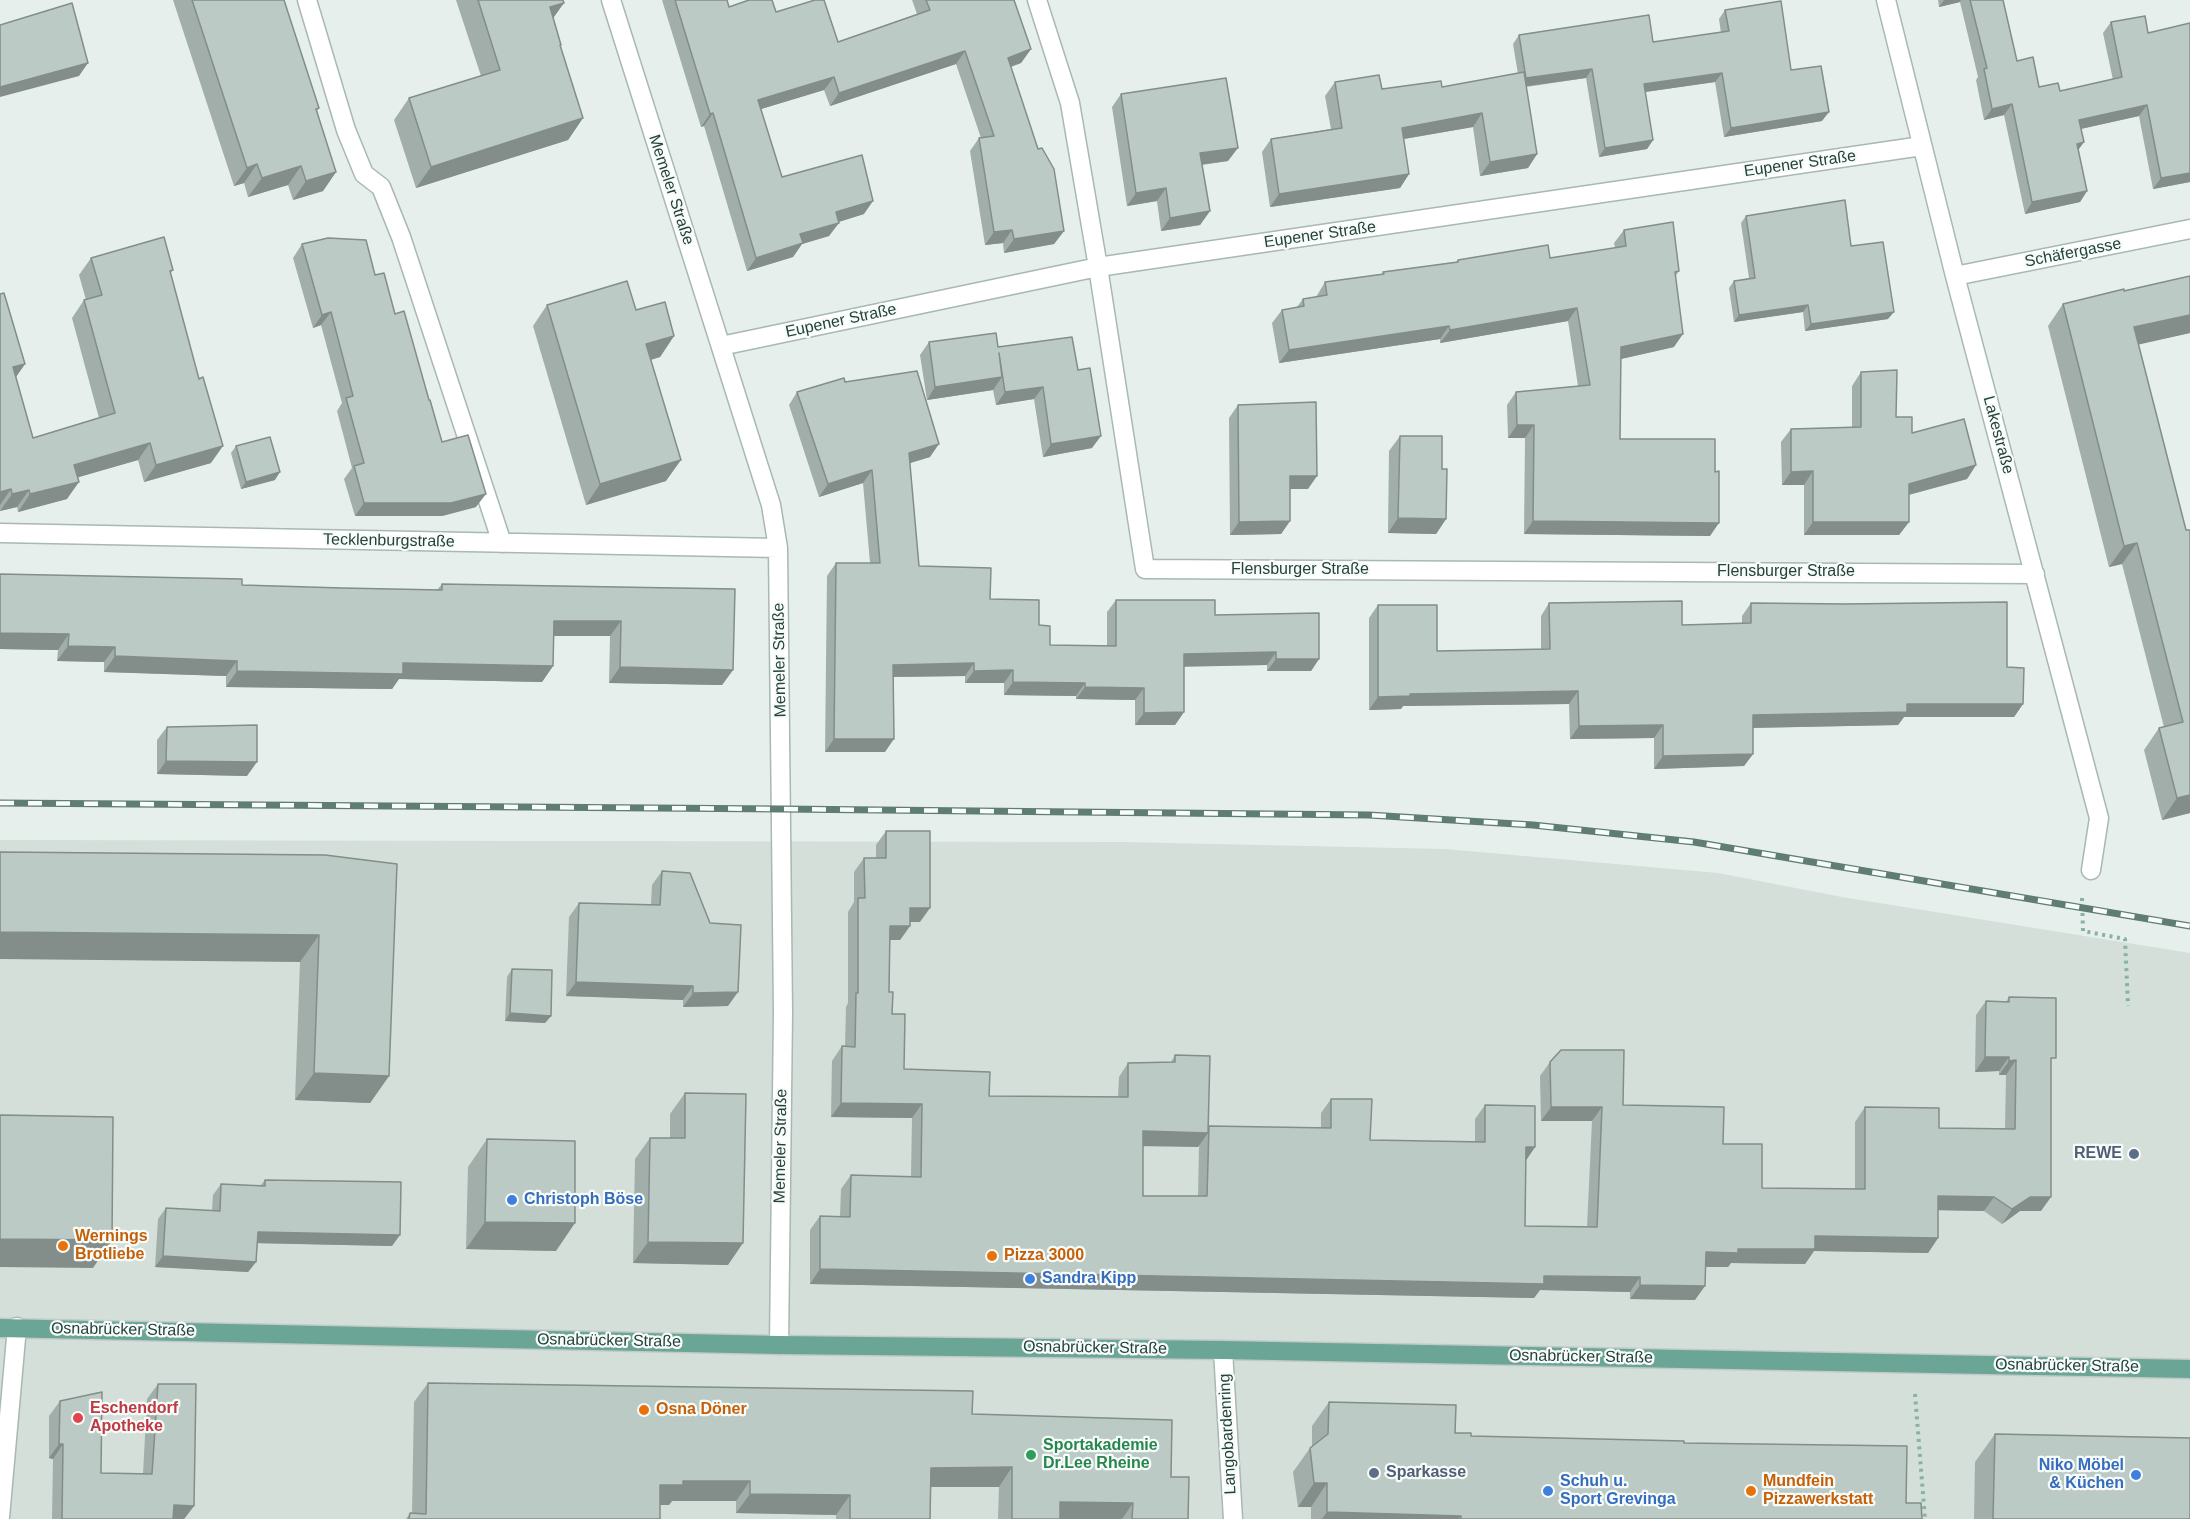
<!DOCTYPE html>
<meta charset="utf-8">
<style>
body{margin:0}
canvas{display:block;background:#e6efeb}
</style>
<canvas width="2190" height="1519"></canvas>
<script>
const ctx = document.querySelector('canvas').getContext('2d');
ctx.lineJoin = 'round';
function paint(path, color) { ctx.fillStyle = color; ctx.fill(path, 'evenodd'); }
function stroke(path, color, width, dash) { ctx.strokeStyle = color; ctx.lineWidth = width; ctx.lineCap = dash ? 'butt' : 'round'; ctx.setLineDash(dash || []); ctx.stroke(path); }
function label(font, color, halo, rows, align = 'center') {
  ctx.font = font + ' Helvetica,sans-serif'; ctx.lineWidth = 4.5; ctx.setLineDash([]); ctx.textBaseline = 'middle'; ctx.strokeStyle = halo; ctx.fillStyle = color; for (const [text, x, y, turn = 0] of rows) {
    ctx.save(); ctx.translate(x, y); ctx.rotate((+turn || 0) * Math.PI / 180); ctx.textAlign = isNaN(turn) ? turn : align; if (halo) ctx.strokeText(text, 0, 0); ctx.fillText(text, 0, 0); ctx.restore();
  }
}
const built = new Path2D(`
 M0,840L1123,842L1445,849L1718,873L1842,897L2190,953V1519H0Z`);
const path = new Path2D(`
 M2082,898L2083,931L2125,939L2128,1006
 M1915,1394L1925,1519`);
const minor = new Path2D(`
 M307,0L346,130L364,174L381,187L401,237L502,543
 M611,0L771,505L778,548L783,1013L779,1345
 M1037,0L1070,103L1098,267L1145,569L2035,574
 M1886,0L1955,276L2099,818L2091,870
 M1955,276L2190,229
 M721,346L1098,267L1922,146
 M0,533L778,548
 M1223,1350L1233,1519
 M0,1517L17,1327`);
const major = new Path2D(`
 M0,1328L779,1345L1223,1350L2190,1369`);
const rail = new Path2D(`
 M0,803L782,809L1369,815L1533,825L1694,842L2190,926`);
const wall = new Path2D(`
 M173,0H284L319,108L317,111L336,172L323,191L293,200L288,185L248,197L244,183L234,186Z
 M456,0H563L553,18L561,45L560,46L583,118L568,140L416,188L394,120L409,98L481,76Z
 M662,0H727L729,7L776,12L838,42L917,14L912,0H1014L1031,49L1021,63L1011,67L1064,231L1054,244L1004,253L1003,243L985,245L970,151L979,138H981L956,64L830,106L824,90L761,109L782,177L864,214L838,222L829,236L802,244L793,257L747,271L704,126L701,127Z
 M1938,0H2003L2017,61L2039,87L2060,91L2113,80L2103,33L2111,22L2148,33L2190,23V182L2153,189L2139,116L2081,129L2084,142L2078,150L2087,191L2080,202L2025,214L2004,115L1984,120L1976,80L1978,77L1960,2L1939,7Z
 M1725,10L1791,70L1822,121L1724,137L1715,82L1645,92L1653,140L1647,149L1599,157L1586,78L1526,87L1537,154L1528,168L1480,176L1473,127L1404,139L1409,174L1400,188L1270,207L1262,152L1271,139L1331,129L1325,96L1335,82L1382,89L1442,87L1518,74L1513,44L1519,35L1653,42L1721,33L1719,19Z
 M1121,94L1228,161L1202,165L1210,211L1200,225L1161,231L1157,201L1127,206L1112,107Z
 M1746,216L1851,246L1888,319L1805,331L1803,312L1734,322L1729,288L1734,281L1749,278L1741,223Z
 M1624,230L1679,271L1675,277L1674,347L1621,359L1620,439L1710,536L1524,534L1525,438H1508L1507,405L1516,392L1578,386L1568,321L1440,343V339L1279,363L1272,323L1282,310L1297,307L1303,299L1316,297L1325,282L1382,274L1383,272L1456,262L1458,260L1550,258L1615,248L1614,243Z
 M302,244L375,275L395,314L429,400L442,442L476,507L442,516H355L344,479L352,468L337,411L342,403L321,325L313,328L293,258Z
 M91,258L173,270L170,274L211,463L144,482L138,460L78,477L67,499L18,512L17,507L0,511V294L25,364L16,377L33,438L99,418L72,318L84,300H86L79,275Z
 M2190,276V333L2138,344L2186,530H2190V813L2162,820L2144,750L2159,728L2164,727L2122,564L2109,567L2048,326L2063,304Z
 M547,305L636,310L674,336L660,357L651,360L666,481L586,505L533,326Z
 M1072,337L1092,448L1043,457L1034,399L996,405L993,390L927,400L920,355L929,342L998,347Z
 M1861,372L1896,417L1912,433L1976,465L1967,479L1909,495V522L1899,535H1804V485H1782L1781,442L1791,429L1852,428V386Z
 M845,382L930,457L910,463L919,566L990,599L1039,625L1050,645L1107,646V612L1116,600L1215,615L1319,659L1311,671H1267V665L1184,666V712L1175,725H1135V700L1076,699V696L1004,695V683H965V676L893,677L885,752H825L827,576L836,563H870L863,483L819,497L789,405L797,392Z
 M1238,405L1308,489H1290V521L1281,534L1230,535L1229,418Z
 M1400,436L1442,469L1446,519L1436,534L1388,533L1389,451Z
 M236,446L275,480L241,489L231,453Z
 M0,574L242,585L342,588L437,590L442,584L735,589L733,670L722,685L609,683L610,636H554L553,666L542,682L399,679L392,689L226,687V676L104,672V662L57,661L58,650L0,649Z
 M1549,603L1682,625L1742,623V616L1751,603L2007,667L2023,704L2014,717H1904L1898,725L1753,728V754L1744,766L1654,769V738L1570,739L1569,704L1403,706L1401,709L1369,710V618L1378,605L1437,651L1541,649V616Z
 M167,727L247,776L157,774V740Z
 M886,831L920,922H910V926L900,940H890L889,992L892,1014L904,1069L989,1096L1118,1097L1119,1077L1128,1063L1171,1062L1175,1055L1208,1127L1321,1128V1113L1331,1099L1370,1140L1475,1142V1119L1485,1105L1535,1147L1526,1160L1525,1226L1587,1227L1592,1121H1541L1540,1076L1550,1062L1623,1105L1723,1144L1762,1188L1855,1189V1122L1865,1107L1939,1128L2005,1129L2006,1075H1999V1071L1975,1072L1976,1015L1986,1001L2006,1002L2009,997L2051,1064L2041,1211H2020L2002,1224L1984,1211L1938,1210V1238L1928,1253L1814,1251L1805,1264L1731,1263L1728,1267H1705L1695,1300L1630,1299V1292L1540,1290L1534,1298L810,1284V1230L820,1216H840L841,1189L851,1175L911,1177L912,1118L831,1117L832,1061L842,1046H845L846,1007L848,1003V912L854,902V872L864,858H876V845ZM1143,1146H1199L1198,1196H1143Z
 M325,855L389,1076L370,1103L295,1100L300,962Z
 M662,871L728,1006L683,1007V1000L566,996L569,917L579,903L651,905L652,885Z
 M512,969L551,1016L545,1023L505,1021L507,977Z
 M685,1093L728,1265L633,1263L635,1159L650,1138H670V1114Z
 M487,1139L556,1251L466,1249L468,1167Z
 M265,1180L392,1246L257,1243L256,1262L248,1272L155,1267L158,1219L166,1208L212,1211L213,1195L221,1184L260,1186Z
 M428,1383L972,1414L1171,1477L1188,1519H998L999,1487H931L930,1519H836V1515L736,1513V1501H672L669,1505H660V1519H406L410,1513H412L414,1402Z
 M158,1384L194,1506L184,1519H52L53,1459L49,1458V1416L60,1401L101,1473L143,1474L147,1399Z
 M1329,1402L1471,1436L1684,1443L1906,1503L1922,1519H1311V1507H1298L1293,1472L1310,1448L1312,1447V1426Z
 M1995,1434L2190,1519H1974L1975,1462Z`);
const shadedWall = new Path2D(`
 M1944,0H1961L1960,2L1939,7Z
 M564,3L549,24L550,7Z
 M1031,49L1021,63L998,71L1008,58Z
 M965,51L956,64L830,106L839,93Z
 M88,63L79,76L0,97V87Z
 M1592,69L1586,78L1520,87L1526,78Z
 M1722,73L1715,82L1638,93L1644,84Z
 M834,77L824,90L748,113L758,100Z
 M2012,104L2004,115L1984,120L1992,109Z
 M2147,105L2139,116L2071,131L2079,120Z
 M1829,112L1822,121L1724,137L1731,128Z
 M713,113L704,126L701,127L710,114Z
 M1482,113L1473,127L1392,141L1402,128Z
 M583,118L568,140L416,188L431,167Z
 M1653,140L1647,149L1599,157L1605,148Z
 M2084,142L2076,153L2077,144Z
 M1238,148L1228,161L1190,166L1200,153Z
 M1537,154L1528,168L1480,176L1490,162Z
 M257,164L244,183L234,186L247,168Z
 M301,166L288,185L248,197L262,178Z
 M336,172L323,191L293,200L306,181Z
 M2190,173V182L2153,189L2161,178Z
 M1409,174L1400,188L1270,207L1279,194Z
 M1166,188L1157,201L1127,206L1136,193Z
 M2087,191L2080,202L2025,214L2032,202Z
 M873,201L864,214L826,226L836,212Z
 M1210,211L1200,225L1161,231L1170,218Z
 M839,223L829,236L802,244L793,257L747,271L756,258L800,234Z
 M1012,230L1003,243L985,245L994,232Z
 M1064,231L1054,244L1004,253L1014,239Z
 M1808,305L1803,312L1734,322L1739,315Z
 M1577,308L1568,321L1440,343L1450,330Z
 M331,312L321,325L313,328L322,315Z
 M1894,312L1888,319L1805,331L1811,324Z
 M2190,315V333L2119,349L2134,327Z
 M1449,326L1440,339L1279,363L1289,350Z
 M1683,334L1674,347L1612,361L1621,347Z
 M674,336L660,357L632,365L646,344Z
 M25,364L13,381V367Z
 M1002,377L993,390L927,400L935,387Z
 M1043,387L1034,399L996,405L1005,392Z
 M1517,425H1534L1525,438H1508Z
 M1101,436L1092,448L1043,457L1051,444Z
 M150,443L138,460L62,482L74,465Z
 M939,444L930,457L900,466L909,453Z
 M223,446L211,463L144,482L156,465Z
 M681,460L666,481L586,505L600,484Z
 M1976,465L1967,479L1900,497L1909,484Z
 M872,470L863,483L819,497L828,484Z
 M1813,471L1804,485H1782L1791,472Z
 M280,472L275,480L241,489L246,482Z
 M1290,476H1317L1308,489H1281Z
 M79,482L67,499L18,512L30,494Z
 M11,489L0,505V492Z
 M29,490L17,507L0,511L12,494Z
 M486,494L476,507L442,516H355L364,503Z
 M1398,518L1446,519L1436,534L1388,533Z
 M1290,521L1281,534L1230,535L1239,522Z
 M1533,521L1719,523L1710,536L1524,534Z
 M1813,522H1909L1899,535H1804Z
 M2137,543L2122,564L2109,567L2124,546Z
 M554,621H621L610,636H543Z
 M0,633L69,634L58,650L0,649Z
 M68,646L115,647L104,662L57,661Z
 M1276,652L1267,665L1175,667L1184,654Z
 M115,656L237,661L226,676L104,672Z
 M1276,659H1319L1311,671H1267Z
 M403,663L553,666L542,682L399,679L392,689L226,687L237,671Z
 M974,663L965,676L884,677L893,665Z
 M620,667L733,670L722,685L609,683Z
 M1013,670L1004,683H965L974,671Z
 M1013,682L1085,683L1076,696L1004,695Z
 M1085,687L1144,688L1135,700L1076,699Z
 M1578,691L1569,704L1403,706L1401,709L1369,710L1378,697L1410,694Z
 M1907,704H2023L2014,717H1904L1898,725L1744,728L1753,715Z
 M1184,712L1175,725H1135L1144,713Z
 M1663,725L1654,738L1570,739L1579,726Z
 M834,739H894L885,752H825Z
 M1753,754L1744,766L1654,769L1663,756Z
 M166,761L257,762L247,776L157,774Z
 M2190,795V813L2162,820L2177,798Z
 M910,908H930L920,922H900Z
 M890,926H910L900,940H880Z
 M0,932L319,935L300,962L0,959Z
 M576,982L693,986L683,1000L566,996Z
 M738,992L728,1006L683,1007L693,993Z
 M510,1013L551,1016L545,1023L505,1021Z
 M1985,1057H2009L1999,1071L1975,1072Z
 M2016,1060L2006,1075H1999L2009,1061Z
 M314,1073L389,1076L370,1103L295,1100Z
 M841,1103L922,1104L912,1118L831,1117Z
 M1551,1107H1602L1592,1121H1541Z
 M1143,1131L1208,1133L1198,1147L1133,1146Z
 M1526,1147H1535L1525,1162Z
 M1938,1196L1994,1197L1984,1211L1928,1210Z
 M2030,1197H2051L2041,1211H2020L2002,1224L2012,1209Z
 M485,1222L575,1223L556,1251L466,1249Z
 M258,1232L400,1235L392,1246L250,1243Z
 M1815,1236L1938,1238L1928,1253L1814,1251L1805,1264L1731,1263L1728,1267H1696L1706,1252L1738,1249Z
 M0,1239L112,1240L93,1268L0,1267Z
 M648,1242L743,1243L728,1265L633,1263Z
 M163,1256L256,1262L248,1272L155,1267Z
 M820,1269L1544,1276L1640,1277L1630,1292L1540,1290L1534,1298L810,1284Z
 M1640,1285L1705,1286L1695,1300L1630,1299Z
 M59,1444H63L53,1459L49,1458Z
 M1012,1467L999,1487H917L931,1468Z
 M683,1481H750L736,1501H672L669,1505H646L660,1485Z
 M1314,1483H1327L1311,1507H1298Z
 M750,1494L850,1495L836,1515L736,1513Z
 M1060,1502L1133,1503L1122,1519H1048Z
 M174,1505L194,1506L184,1519H164Z
 M1327,1512L1461,1516L1459,1519H1322Z`);
const building = new Path2D(`
 M192,0H284L319,108L316,109L336,172L306,181L301,166L262,178L257,164L247,168Z
 M478,0H563L564,3L550,7L561,45H560L583,118L431,167L409,98L500,70Z
 M675,0H727L729,7L749,0H772L776,12L815,0H824L838,42L930,10L926,0H1014L1031,49L1008,58L1038,149L1042,148L1054,169L1064,231L1014,239L1012,230L994,232L979,138L994,136L965,51L839,93L834,77L758,100L782,177L862,155L873,201L836,212L839,223L800,234L803,243L756,258L713,113L710,114Z
 M1970,0H2003L2017,61L2033,57L2039,87L2058,83L2060,91L2122,77L2111,22L2145,16L2148,33L2190,23V173L2161,178L2147,105L2079,120L2084,142L2077,144L2087,191L2032,202L2012,104L1992,109L1984,69L1987,68Z
 M1781,1L1791,70L1821,66L1829,112L1731,128L1722,73L1644,84L1653,140L1605,148L1592,69L1526,78L1519,35L1649,15L1653,42L1729,31L1725,10Z
 M72,3L88,63L0,87V25Z
 M1524,72L1537,154L1490,162L1482,113L1402,128L1409,174L1279,194L1271,139L1342,128L1335,82L1379,75L1382,89L1441,81L1442,87Z
 M1226,78L1238,148L1200,153L1210,211L1170,218L1166,188L1136,193L1121,94Z
 M1845,200L1851,246L1883,242L1894,312L1811,324L1808,305L1739,315L1734,281L1755,278L1746,216Z
 M1673,222L1679,271L1675,272L1683,334L1621,347L1620,439H1715V472L1719,471V523L1533,521L1534,425H1517L1516,392L1590,385L1577,308L1450,330L1449,326L1289,350L1282,310L1304,306L1303,299L1327,295L1325,282L1384,274L1383,272L1458,262V260L1548,245L1550,258L1626,246L1624,230Z
 M164,237L173,270L170,271L199,379L203,377L223,446L156,465L150,443L74,465L79,482L30,494L29,490L12,494L11,489L0,492V294L4,293L25,364L13,367L33,438L115,413L84,300L102,295L91,258Z
 M328,238L366,240L375,275L384,273L395,314L404,311L429,400H430L442,442L468,435L486,494L451,503H364L354,466L364,463L346,398L353,396L331,312L322,315L302,244Z
 M2190,276V315L2134,327L2186,530H2190V795L2177,798L2159,728L2183,722L2137,543L2124,546L2063,304L2124,289V291Z
 M627,281L636,310L665,302L674,336L646,344L681,460L600,484L547,305Z
 M996,333L998,347L1072,337L1078,370L1090,368L1101,436L1051,444L1043,387L1005,392L999,353L1002,377L935,387L929,342Z
 M1897,370L1896,417H1912V433L1964,419L1976,465L1909,484V522H1813V471L1791,472V429L1861,427V372Z
 M917,371L939,444L909,453L919,566L991,568L990,599L1039,600V625L1050,626V645L1116,646V600H1215V615L1319,613V659H1276V652L1184,654V712L1144,713V688L1085,687V683L1013,682V670L974,671V663L893,665L894,739H834L836,563H880L872,470L828,484L797,392L844,378L845,382Z
 M1316,402L1317,476H1290V521L1239,522L1238,405Z
 M1400,436H1442V469H1447L1446,519L1398,518Z
 M270,437L280,472L246,482L236,446Z
 M0,574L242,579V585L342,588L442,590V584L735,589L733,670L620,667L621,621H554L553,666L403,663V674L237,671V661L115,656V647L68,646L69,634L0,633Z
 M1682,601V625L1751,623V603L1845,604L2007,602V667L2024,668L2023,704H1907V712L1753,715V754L1663,756V725L1579,726L1578,691L1410,694V696L1378,697V605H1437V651L1550,649L1549,603Z
 M257,725V762L166,761L167,727Z
 M886,831H930V908H910V926H890L889,992H893L892,1014H905L904,1069L990,1072L989,1096L1128,1097V1063L1175,1062V1055L1210,1056L1208,1133L1143,1131V1196H1207L1209,1126L1331,1128V1099H1372L1370,1140L1485,1142V1105L1535,1106V1147H1526L1525,1226L1597,1227L1602,1107H1551L1550,1062L1561,1050H1624L1623,1105L1724,1107L1723,1144H1762V1188L1865,1189V1107L1939,1108V1128L2015,1129L2016,1060L2009,1061V1057H1985L1986,1001L2009,1002V997L2056,998V1058H2051V1197H2030L2012,1209L1994,1197L1938,1196V1238L1815,1236V1249H1738V1253L1706,1252L1705,1286L1640,1285V1277L1544,1276V1284L820,1269V1216L850,1217L851,1175L921,1177L922,1104L841,1103L842,1046L855,1047L856,993H858V898H865L864,858H886Z
 M0,852L325,855L397,864L389,1076L314,1073L319,935L0,932Z
 M662,871L690,873L710,923L741,925L738,992L693,993V986L576,982L579,903L660,905Z
 M512,969L552,970L551,1016L510,1013Z
 M685,1093L746,1094L743,1243L648,1242L650,1138H685Z
 M0,1115L113,1117L112,1240L0,1239Z
 M487,1139L575,1141V1223L485,1222Z
 M265,1180L401,1182L400,1235L258,1232L256,1262L163,1256L166,1208L220,1211L221,1184L265,1186Z
 M428,1383L973,1391L972,1414L1172,1420L1171,1477H1189L1188,1519H1132L1133,1503L1060,1502V1519H1012V1467L931,1468L930,1519H850V1495L750,1494V1481H683V1485H660V1519H409L410,1513L426,1514Z
 M158,1384H196L194,1506L174,1505L173,1519H62L63,1444H59L60,1401L102,1392L101,1473L152,1474Z
 M1329,1402L1456,1405L1455,1433H1471V1436L1684,1441V1443L1907,1446L1906,1503H1921L1922,1519H1461V1516L1327,1512V1483H1314L1310,1448L1328,1434Z
 M1995,1434L2190,1438V1519H1993Z`);
const markers = [
 [2134,1154,6,"#5c6f8a"],
 [512,1200,6,"#3f7fe0"],
 [63,1246,6,"#e8710a"],
 [992,1256,6,"#e8710a"],
 [1030,1279,6,"#3f7fe0"],
 [644,1410,6,"#e8710a"],
 [78,1418,6,"#e0444e"],
 [1031,1455,6,"#2e9e5b"],
 [1374,1473,6,"#5c6f8a"],
 [2136,1475,6,"#3f7fe0"],
 [1548,1491,6,"#3f7fe0"],
 [1751,1491,6,"#e8710a"]
];
const streetNames = [
 ["Eupener Straße",1800,164,-8],
 ["Memeler Straße",671,190,72],
 ["Eupener Straße",1320,235,-8],
 ["Schäfergasse",2073,253,-11],
 ["Eupener Straße",841,321,-12],
 ["Lakestraße",1998,435,75],
 ["Tecklenburgstraße",389,541,1],
 ["Flensburger Straße",1300,570],
 ["Flensburger Straße",1786,572],
 ["Memeler Straße",780,660,-91],
 ["Memeler Straße",781,1146,-89],
 ["Osnabrücker Straße",123,1330,1],
 ["Osnabrücker Straße",609,1341,1],
 ["Osnabrücker Straße",1095,1348,1],
 ["Osnabrücker Straße",1581,1357,1],
 ["Osnabrücker Straße",2067,1366,1],
 ["Langobardenring",1228,1434,-93]
];
const serviceNames = [
 ["REWE",2122,1154],
 ["Sparkasse",1386,1473,"left"]
];
const shopNames = [
 ["Christoph Böse",524,1200],
 ["Sandra Kipp",1042,1279],
 ["Niko Möbel",2124,1466,"right"],
 ["& Küchen",2124,1484,"right"],
 ["Schuh u.",1560,1482],
 ["Sport Grevinga",1560,1500]
];
const foodNames = [
 ["Wernings",75,1237],
 ["Brotliebe",75,1255],
 ["Pizza 3000",1004,1256],
 ["Osna Döner",656,1410],
 ["Mundfein",1763,1482],
 ["Pizzawerkstatt",1763,1500]
];
const healthNames = [
 ["Eschendorf",90,1409],
 ["Apotheke",90,1427]
];
const leisureNames = [
 ["Sportakademie",1043,1446],
 ["Dr.Lee Rheine",1043,1464]
];
paint(built, '#d4dfda');
stroke(minor, '#a8b8b2', 21);
stroke(major, '#c2cac8', 21);
stroke(path, '#86b3a5', 4, [3, 4.5]);
stroke(minor, '#fff', 18);
stroke(major, '#6aa596', 18);
stroke(rail, '#5f7d75', 7);
stroke(rail, '#f7fbf9', 4.5, [14]);
paint(wall, '#a1aea9');
paint(shadedWall, '#838d89');
paint(building, '#bbcac4');
stroke(building, '#838d89', 1.5);
for (const [x, y, r, color] of markers) { const dot = new Path2D(); dot.arc(x, y, r, 0, 2 * Math.PI); ctx.fillStyle = color; ctx.fill(dot); stroke(dot, '#f7fbf9', 2); }
label('16px', '#24423a', '#f7fbf9', streetNames);
label('bold 16px', '#4e5e75', '#f7fbf9', serviceNames, 'right');
label('bold 16px', '#366cbe', '#f7fbf9', shopNames, 'left');
label('bold 16px', '#c56008', '#f7fbf9', foodNames, 'left');
label('bold 16px', '#be3a42', '#f7fbf9', healthNames, 'left');
label('bold 16px', '#27864d', '#f7fbf9', leisureNames, 'left');
</script>
